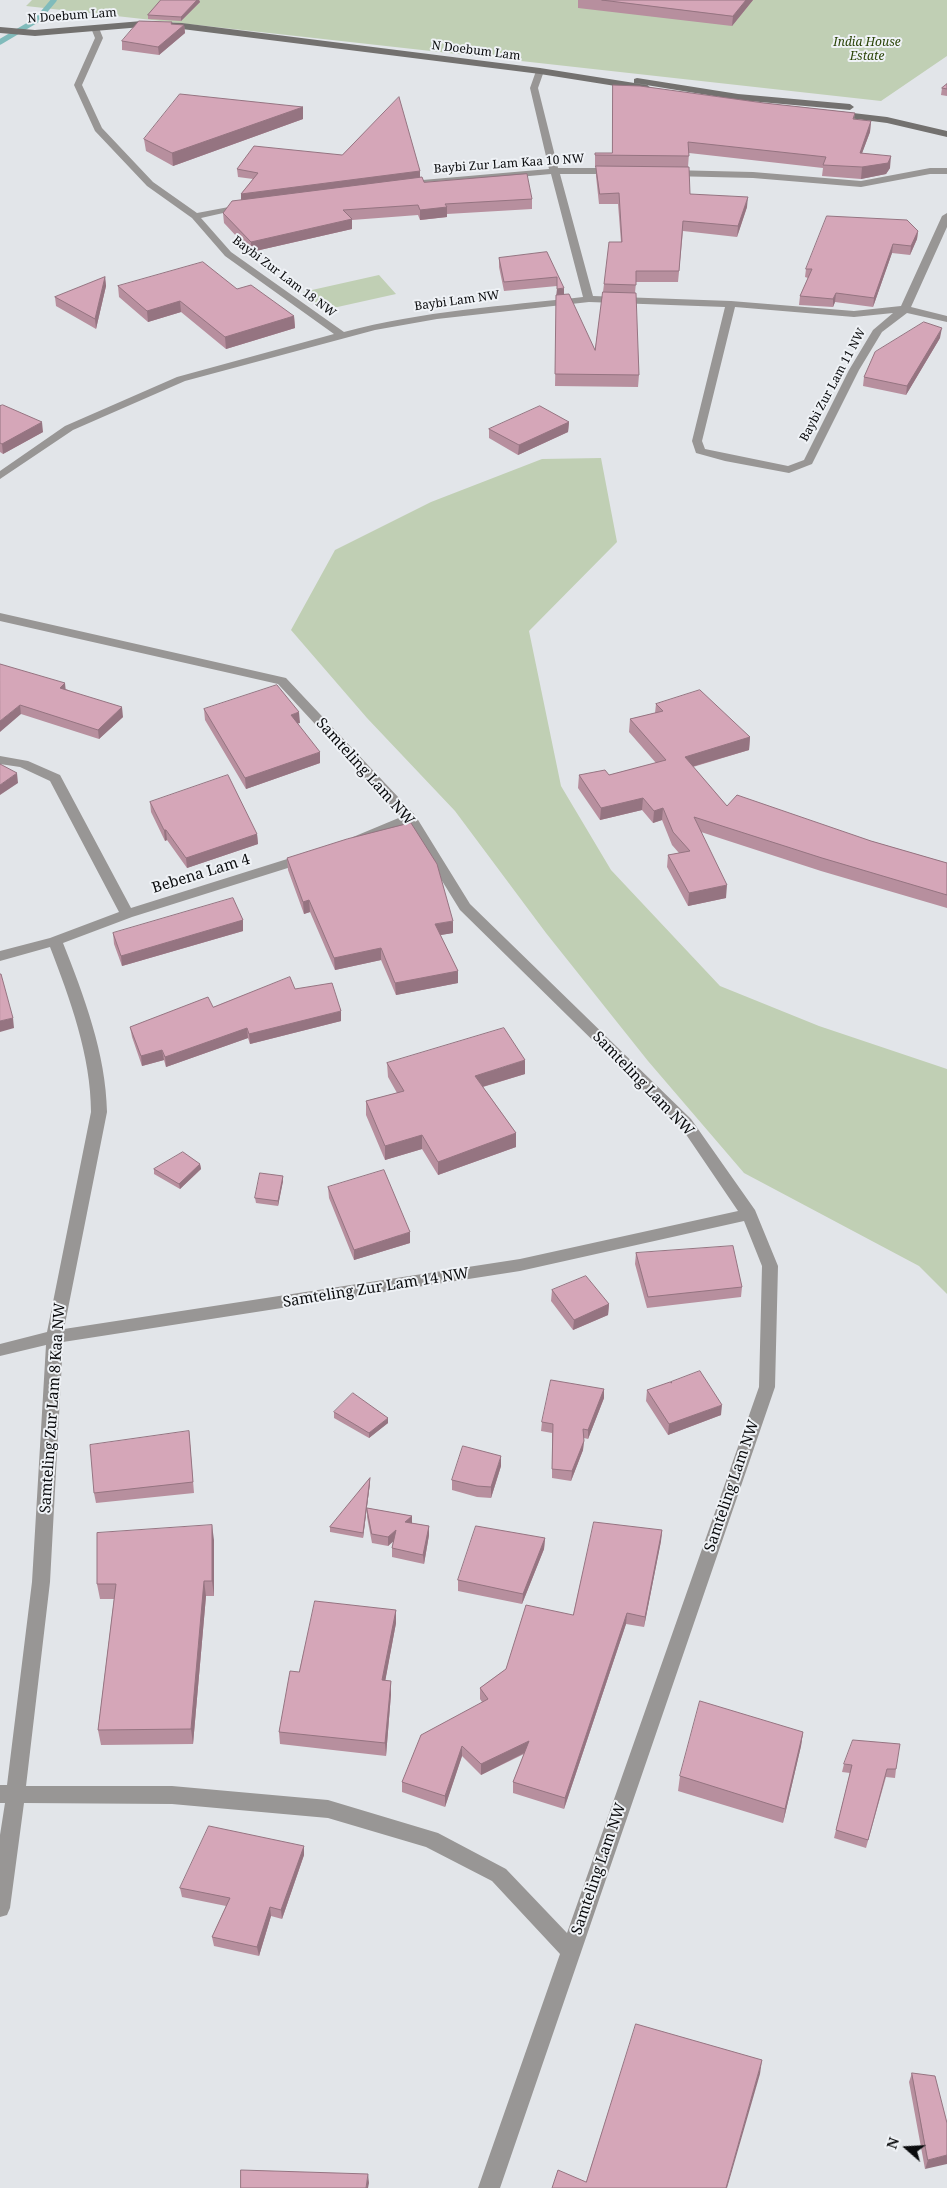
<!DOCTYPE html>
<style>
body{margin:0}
#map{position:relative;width:947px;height:2188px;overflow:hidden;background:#e2e5e9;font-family:"Noto Serif",serif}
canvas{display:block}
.north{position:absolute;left:882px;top:2123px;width:50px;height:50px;-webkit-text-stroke:4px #eff2f6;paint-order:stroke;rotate:289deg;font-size:14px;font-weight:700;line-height:20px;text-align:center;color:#0a0b0d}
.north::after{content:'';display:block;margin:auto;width:18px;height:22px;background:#0a0b0d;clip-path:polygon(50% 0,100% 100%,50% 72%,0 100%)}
</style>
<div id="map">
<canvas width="947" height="2188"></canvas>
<div class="north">N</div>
</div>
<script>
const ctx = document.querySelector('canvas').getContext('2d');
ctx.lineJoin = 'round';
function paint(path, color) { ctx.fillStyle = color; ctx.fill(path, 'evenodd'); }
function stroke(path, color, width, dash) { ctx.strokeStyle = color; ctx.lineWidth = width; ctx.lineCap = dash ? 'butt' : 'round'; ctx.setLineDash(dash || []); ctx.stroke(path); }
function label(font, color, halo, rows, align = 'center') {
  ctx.font = font + ' "Noto Serif",serif'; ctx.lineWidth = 4; ctx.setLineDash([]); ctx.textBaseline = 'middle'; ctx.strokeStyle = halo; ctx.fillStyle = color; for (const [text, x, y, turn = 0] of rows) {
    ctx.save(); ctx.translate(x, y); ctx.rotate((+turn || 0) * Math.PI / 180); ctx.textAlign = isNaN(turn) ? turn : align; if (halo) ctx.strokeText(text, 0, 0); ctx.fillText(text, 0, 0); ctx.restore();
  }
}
const green = new Path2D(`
 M32,0H947V56L881,101L26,6Z
 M379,275L396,294L324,310L303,292Z
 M601,458L617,542L529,631L561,786L611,870L720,986L819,1026L947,1069V1294L919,1266L744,1173L648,1061L546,933L455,811L367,718L291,630L335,550L431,502L542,459Z`);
const stream = new Path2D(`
 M0,42L37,20L54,0`);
const street = new Path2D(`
 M95,25L99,28L103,38L82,85L102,128L153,182L197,213L250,203V207L201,218L231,252L344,332C422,311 503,306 583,297L551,174L411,187L406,184L411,181L549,169L530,88L536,71L540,68L544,71L538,88L558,168H615L620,171L615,174H560L593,296L731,301L854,311L901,306L942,216L947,213V227L911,307L947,316V322L907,313L882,332L859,370L812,464L789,473L725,461L696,453L692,441L725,307L589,302L437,319L375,330L185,381L73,430L0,479V471L65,426L177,377L334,334L225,256L192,218L147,186L95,131L74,85L95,38L91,28ZM735,307L854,317L893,313L873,330L849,370L804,460L788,466L705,449L702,441Z
 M930,168H947V174H930L861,187L753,178L670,176L665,173L670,170L753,172L861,181Z
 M0,613L286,678L415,815L470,904L691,1119L755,1210L778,1266L775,1387L500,2188H478L560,1954L492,1881L426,1847L328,1818L172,1804L24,1803L10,1908L7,1915L0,1917V1835L5,1803H0V1785H7L32,1582L46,1345L0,1356V1344L47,1332L91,1112C91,1056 70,999 50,947L0,961V951L50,938L119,912L50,781L20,767L0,764V756L28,761L60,775L131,908L300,855H310L312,858L310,861L132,917L63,943C84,996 106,1054 107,1112L64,1329L520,1259L738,1211L681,1127L460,910L407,824L363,843H353L351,840L353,837L401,817L278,684L0,621ZM744,1221L762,1266L759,1387L567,1933L506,1869L438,1833L328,1800L172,1786H26L50,1582L63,1342L520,1271Z`);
const secondary = new Path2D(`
 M142,21L182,23L540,68L647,85L651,88L647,91L540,74L182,29L142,27L35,36L0,33V27L35,30Z
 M637,78L738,94L850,104L854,107L850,110L738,100L634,83V79Z
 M836,111L887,117L947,131V137L887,123L833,116L832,114Z`);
const wall = new Path2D(`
 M161,0H199L200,2L181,21L148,19V15Z
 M578,0H753L732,26L578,8Z
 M184,25L185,33L159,55L122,50V41Z
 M947,84V96L941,95L942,88Z
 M764,103L855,113L854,119L871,121L870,132L862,153L890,168L886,174L861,179L822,176L823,168L689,153L688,167L690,194L747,207L737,237L683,231L678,282H636L635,293L639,375L638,387L555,386L557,286L504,291L499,267V258L547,252L564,294L595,350L603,292L604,284L621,242L618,204H599L596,176V167H595V153H612Z
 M303,107V119L173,166L146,151L144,139Z
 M237,169L420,171V178L424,182L532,199V209L447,214V217L420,220L418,215L352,220V229L251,252L224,223L223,213L241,200V194L253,179L238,177Z
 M918,231L917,239L910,255L892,253L873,307L835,302L833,307L799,305L800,296L808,278L805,277L806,269Z
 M105,277L106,286L96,329L56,306L55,297Z
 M118,286L237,289L294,316L295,328L226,349L181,312L148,322L119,297Z
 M940,338L906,395L863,386L864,377Z
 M0,406L43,432L3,454L0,452Z
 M569,422L568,432L518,455L489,438V429Z
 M0,664L66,689L123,717L99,739L21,714Z
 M656,704L750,737L749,750L693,767L727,806L871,841L947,863V908L821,871L701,832L726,898L688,906L667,867L668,855L679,853L672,845L662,820L653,823L642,810L600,820L578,788L579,775H609L656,763L629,732L630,719L655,713Z
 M204,709L300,723H297L320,763L246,789L205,720Z
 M150,802L257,834L258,844L187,868L167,840L165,841L151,812Z
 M287,858L453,933L440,935L458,971V983L396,995L381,960L335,970L310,912L304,914L288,870Z
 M243,920V931L122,966L114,944L113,933Z
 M295,989L341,1021L250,1044L248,1038L166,1067L164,1060L142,1066L132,1037L130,1027Z
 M387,1063L525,1074L483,1087L516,1133V1147L438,1175L422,1149L385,1160L366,1115V1101L397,1093L388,1077Z
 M200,1164L201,1169L180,1189L154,1174V1169Z
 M283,1181L278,1206L256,1203L255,1198Z
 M328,1187L410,1243L354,1260L329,1198Z
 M636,1253L742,1287L741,1297L647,1308L635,1264Z
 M552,1290L609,1304L608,1315L573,1330L551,1301Z
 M604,1389V1398L588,1439L584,1438L583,1450L571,1481L552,1478V1433L541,1431L542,1422Z
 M647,1390L721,1415L668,1435L646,1401Z
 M334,1412L388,1423L369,1438L334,1418Z
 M189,1431L194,1493L96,1503L94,1493Z
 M501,1466L491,1498L477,1497L452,1490V1480Z
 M370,1478V1483L363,1538L330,1532V1527Z
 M367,1508L412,1516V1523L429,1526V1535L424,1564L392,1557V1548L393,1541L388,1546L372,1543L367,1517Z
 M662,1530L661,1541L644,1627L626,1624L564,1809L513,1793V1782L524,1754L481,1775L462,1756L445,1807L402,1792V1782L482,1702L480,1699V1688L506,1669L573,1615Z
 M545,1538L544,1549L522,1604L458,1591V1580Z
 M214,1540V1596H206L193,1744L101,1745L98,1730L114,1599H100L97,1584Z
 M396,1610V1623L385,1681H391V1694L386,1756L280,1744L279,1732L299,1672Z
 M803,1732L801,1746L783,1823L678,1791L680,1776Z
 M844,1764L896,1769L895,1778L886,1777L866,1848L834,1838L850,1773L842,1772Z
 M304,1846V1855L282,1919L271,1916L259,1956L214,1946L212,1937L226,1906L182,1897L180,1888Z
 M912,2073L947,2123L925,2169L909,2082Z`);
const shadedWall = new Path2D(`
 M197,0H199L200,2L181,21V17Z
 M746,0H753L732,26L733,16Z
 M184,25L185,33L159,55L158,47Z
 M303,107V119L173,166L172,153Z
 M871,121L870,132L858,164L860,153Z
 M891,156L890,168L886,174L861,179L862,167Z
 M420,171V179L241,202V194Z
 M748,197L747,207L737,237L738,226Z
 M447,207V217L420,220V210Z
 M352,219V229L251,252V242Z
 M918,231L917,239L910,255L911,246Z
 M893,244L892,253L873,307L874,298Z
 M105,277L106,286L96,329L95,319Z
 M564,288V297L556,298L557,289Z
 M836,293L835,302L833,307V299Z
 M180,301L181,312L148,322L147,311Z
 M294,316L295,328L226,349L225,337Z
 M942,328L940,338L906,395L907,386Z
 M42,422L43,432L3,454L2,444Z
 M569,422L568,432L518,455L519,445Z
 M65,683L66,693L60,688Z
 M20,705L21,714L0,732V721Z
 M122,707L123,717L99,739L98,730Z
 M299,712L300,723L292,725L291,715Z
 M750,737L749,750L684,769L685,757Z
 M320,752V763L246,789L245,778Z
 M17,773L18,783L0,795V785Z
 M643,798L642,810L600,820L601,808Z
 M663,808L662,820L653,823L654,811Z
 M164,830H166L167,840L165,841Z
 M257,834L258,844L187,868L186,858Z
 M727,885L726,898L688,906L689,893Z
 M309,900L310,912L304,914L303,902Z
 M243,920V931L122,966L121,956Z
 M453,921V933L435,936V924Z
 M381,948V960L335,970L334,958Z
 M458,971V983L396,995L395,983Z
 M341,1011V1021L250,1044L249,1034Z
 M13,1018L14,1028L0,1032V1021Z
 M247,1028L248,1038L166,1067L165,1057Z
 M162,1050L164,1060L142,1066L141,1056Z
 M525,1060V1074L475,1089V1076Z
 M516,1133V1147L438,1175V1162Z
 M422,1135V1149L385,1160V1146Z
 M200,1164L201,1169L180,1189L179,1184Z
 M283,1176V1181L278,1206V1201Z
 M410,1232V1243L354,1260V1250Z
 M609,1304L608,1315L573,1330L574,1320Z
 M604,1389V1398L588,1439V1430Z
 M722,1405L721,1415L668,1435L669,1424Z
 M388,1418V1423L369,1438V1433Z
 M584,1441L583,1450L571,1481L572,1471Z
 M501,1456V1466L491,1498V1487Z
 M370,1478V1483L363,1538V1533Z
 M412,1516V1525L405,1522Z
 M212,1525L214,1540V1596L212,1581Z
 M429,1526V1535L424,1564L423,1555Z
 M396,1530V1539L388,1546V1537Z
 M662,1530L661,1541L644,1627L645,1617Z
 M545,1538L544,1549L522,1604L523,1594Z
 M204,1581L206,1596L193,1744L191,1729Z
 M396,1610V1623L383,1693L382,1680Z
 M627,1613L626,1624L564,1809L565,1798Z
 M391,1681V1694L386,1756L385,1743Z
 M803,1732L801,1746L783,1823L785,1809Z
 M529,1741L528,1751L481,1775V1764Z
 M462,1746V1756L445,1807V1796Z
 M304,1846V1855L282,1919L281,1910Z
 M270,1907L271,1916L259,1956L257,1947Z
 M762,2060L760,2074L727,2188H726Z
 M947,2155V2164L925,2169L928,2160Z
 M368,2174L369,2183L368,2188H366Z`);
const building = new Path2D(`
 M161,0H197L181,17L148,15Z
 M602,0H746L733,16Z
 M139,21L172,22L171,24L184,25L158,47L122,41Z
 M947,84V89L942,88Z
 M613,85L640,86L764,103L855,113L853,119L871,121L860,153L891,156L888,163L862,167L823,165L826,157L688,142L689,156L595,155V153H612Z
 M180,94L303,107L172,153L144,139Z
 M399,97L420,171L241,194L258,173L237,169L254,146L342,155Z
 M596,166L689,167L690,194L748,197L738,226L683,221L679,271H636V285L604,284L609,242H622L619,193L600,194Z
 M527,174L532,199L445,204L447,207L420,210L418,205L343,210L352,219L251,242L223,213L232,201L422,177L424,182Z
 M827,216L907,220L918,231L911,246L893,244L874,298L836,293L833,299L800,296L812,269H806Z
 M547,252L564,288L557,289V277L504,282L499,258Z
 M203,262L237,289L251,285L294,316L225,337L180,301L147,311L118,286Z
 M105,277L95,319L55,297Z
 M603,292L636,293L639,375L555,374L556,295L569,294L595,350Z
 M924,322L942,328L907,386L864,377L875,352Z
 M3,405L42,422L2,444L0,443V406Z
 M540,406L569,422L519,445L489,429Z
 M0,664L65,683L60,688L122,707L98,730L20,705L0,721Z
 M277,685L299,712L291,715L320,752L245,778L204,709Z
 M700,690L750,737L685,757L727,806L737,795L871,841L947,863V895L822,858L694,817L727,885L689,893L668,855L690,851L673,832L663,808L654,811L643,798L601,808L579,775L605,770L609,775L666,760L630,719L663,711L656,704Z
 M0,764L17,773L0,785Z
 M228,775L257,834L186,858L166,830H164L150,802Z
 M411,823L437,864L453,921L435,924L458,971L395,983L381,948L334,958L309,900L303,902L287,858L347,839Z
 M233,898L243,920L121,956L113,933Z
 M0,974H1L13,1018L0,1021Z
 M290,977L295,989L332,983L341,1011L249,1034L247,1028L165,1057L162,1050L141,1056L130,1027L208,997L213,1007Z
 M504,1028L525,1060L475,1076L516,1133L438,1162L422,1135L385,1146L366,1101L404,1091L387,1063Z
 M183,1152L200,1164L179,1184L154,1169Z
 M384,1170L410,1232L354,1250L328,1187Z
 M260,1173L283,1176L278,1201L255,1198Z
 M733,1246L742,1287L648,1297L636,1253Z
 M586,1276L609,1304L574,1320L552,1290Z
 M700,1371L722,1405L669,1424L647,1390L670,1382L672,1383L671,1382Z
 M551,1380L604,1389L588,1430L583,1429L584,1441L572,1471L552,1469L553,1424L542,1422Z
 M353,1393L388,1418L369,1433L334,1412Z
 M189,1431L193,1482L94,1493L90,1445Z
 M463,1446L501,1456L491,1487L477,1486L452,1480Z
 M370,1478L363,1533L330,1527Z
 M367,1508L412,1516L405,1522L429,1526L423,1555L392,1548L396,1530L388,1537L372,1534Z
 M594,1522L662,1530L645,1617L627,1613L565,1798L513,1782L529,1741L481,1764L462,1746L445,1796L402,1782L421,1735L488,1699L480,1688L506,1669L526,1605L573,1615Z
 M212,1525V1581H204L191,1729L98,1730L116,1584H97V1533Z
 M476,1526L545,1538L523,1594L458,1580Z
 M315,1601L396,1610L382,1680L391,1681L385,1743L279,1732L290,1671L299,1672Z
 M700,1701L803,1732L785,1809L680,1776Z
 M853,1740L900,1744L896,1769H887L868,1840L836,1830L852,1765L844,1764Z
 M209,1826L304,1846L281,1910L270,1907L257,1947L212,1937L230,1898L180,1888Z
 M636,2024L762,2060L726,2188H552L558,2170L586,2182Z
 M912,2073L935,2076L947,2123V2155L928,2160Z
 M241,2170L368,2174L366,2188H241Z`);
const farStreetnames = [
 ["N Doebum Lam",72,16,-4],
 ["N Doebum Lam",476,51,7],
 ["Baybi Zur Lam Kaa 10 NW",509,164,-4],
 ["Baybi Zur Lam 18 NW",284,277,37],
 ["Baybi Lam NW",457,301,-8],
 ["Baybi Zur Lam 11 NW",833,385,-62]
];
const farParknames = [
 ["India House",867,43],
 ["Estate",867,57]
];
const streetNames = [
 ["Samteling Lam NW",365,772,48],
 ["Bebena Lam 4",201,874,-17],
 ["Samteling Lam NW",643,1084,46],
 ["Samteling Zur Lam 14 NW",376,1288,-9],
 ["Samteling Zur Lam 8 Kaa NW",53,1408,-86],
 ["Samteling Lam NW",732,1486,-71],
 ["Samteling Lam NW",599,1869,-71]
];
paint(green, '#c0cfb4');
stroke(stream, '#80bbbb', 5.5);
paint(street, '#989695');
paint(secondary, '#73716f');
paint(wall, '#b78f9e');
paint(shadedWall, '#957481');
paint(building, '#d5a6b8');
stroke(building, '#957481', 1);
label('12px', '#0a0b0d', '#eff2f6', farStreetnames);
label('italic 12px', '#294306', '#eff2f6', farParknames);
label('15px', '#0a0b0d', '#eff2f6', streetNames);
</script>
